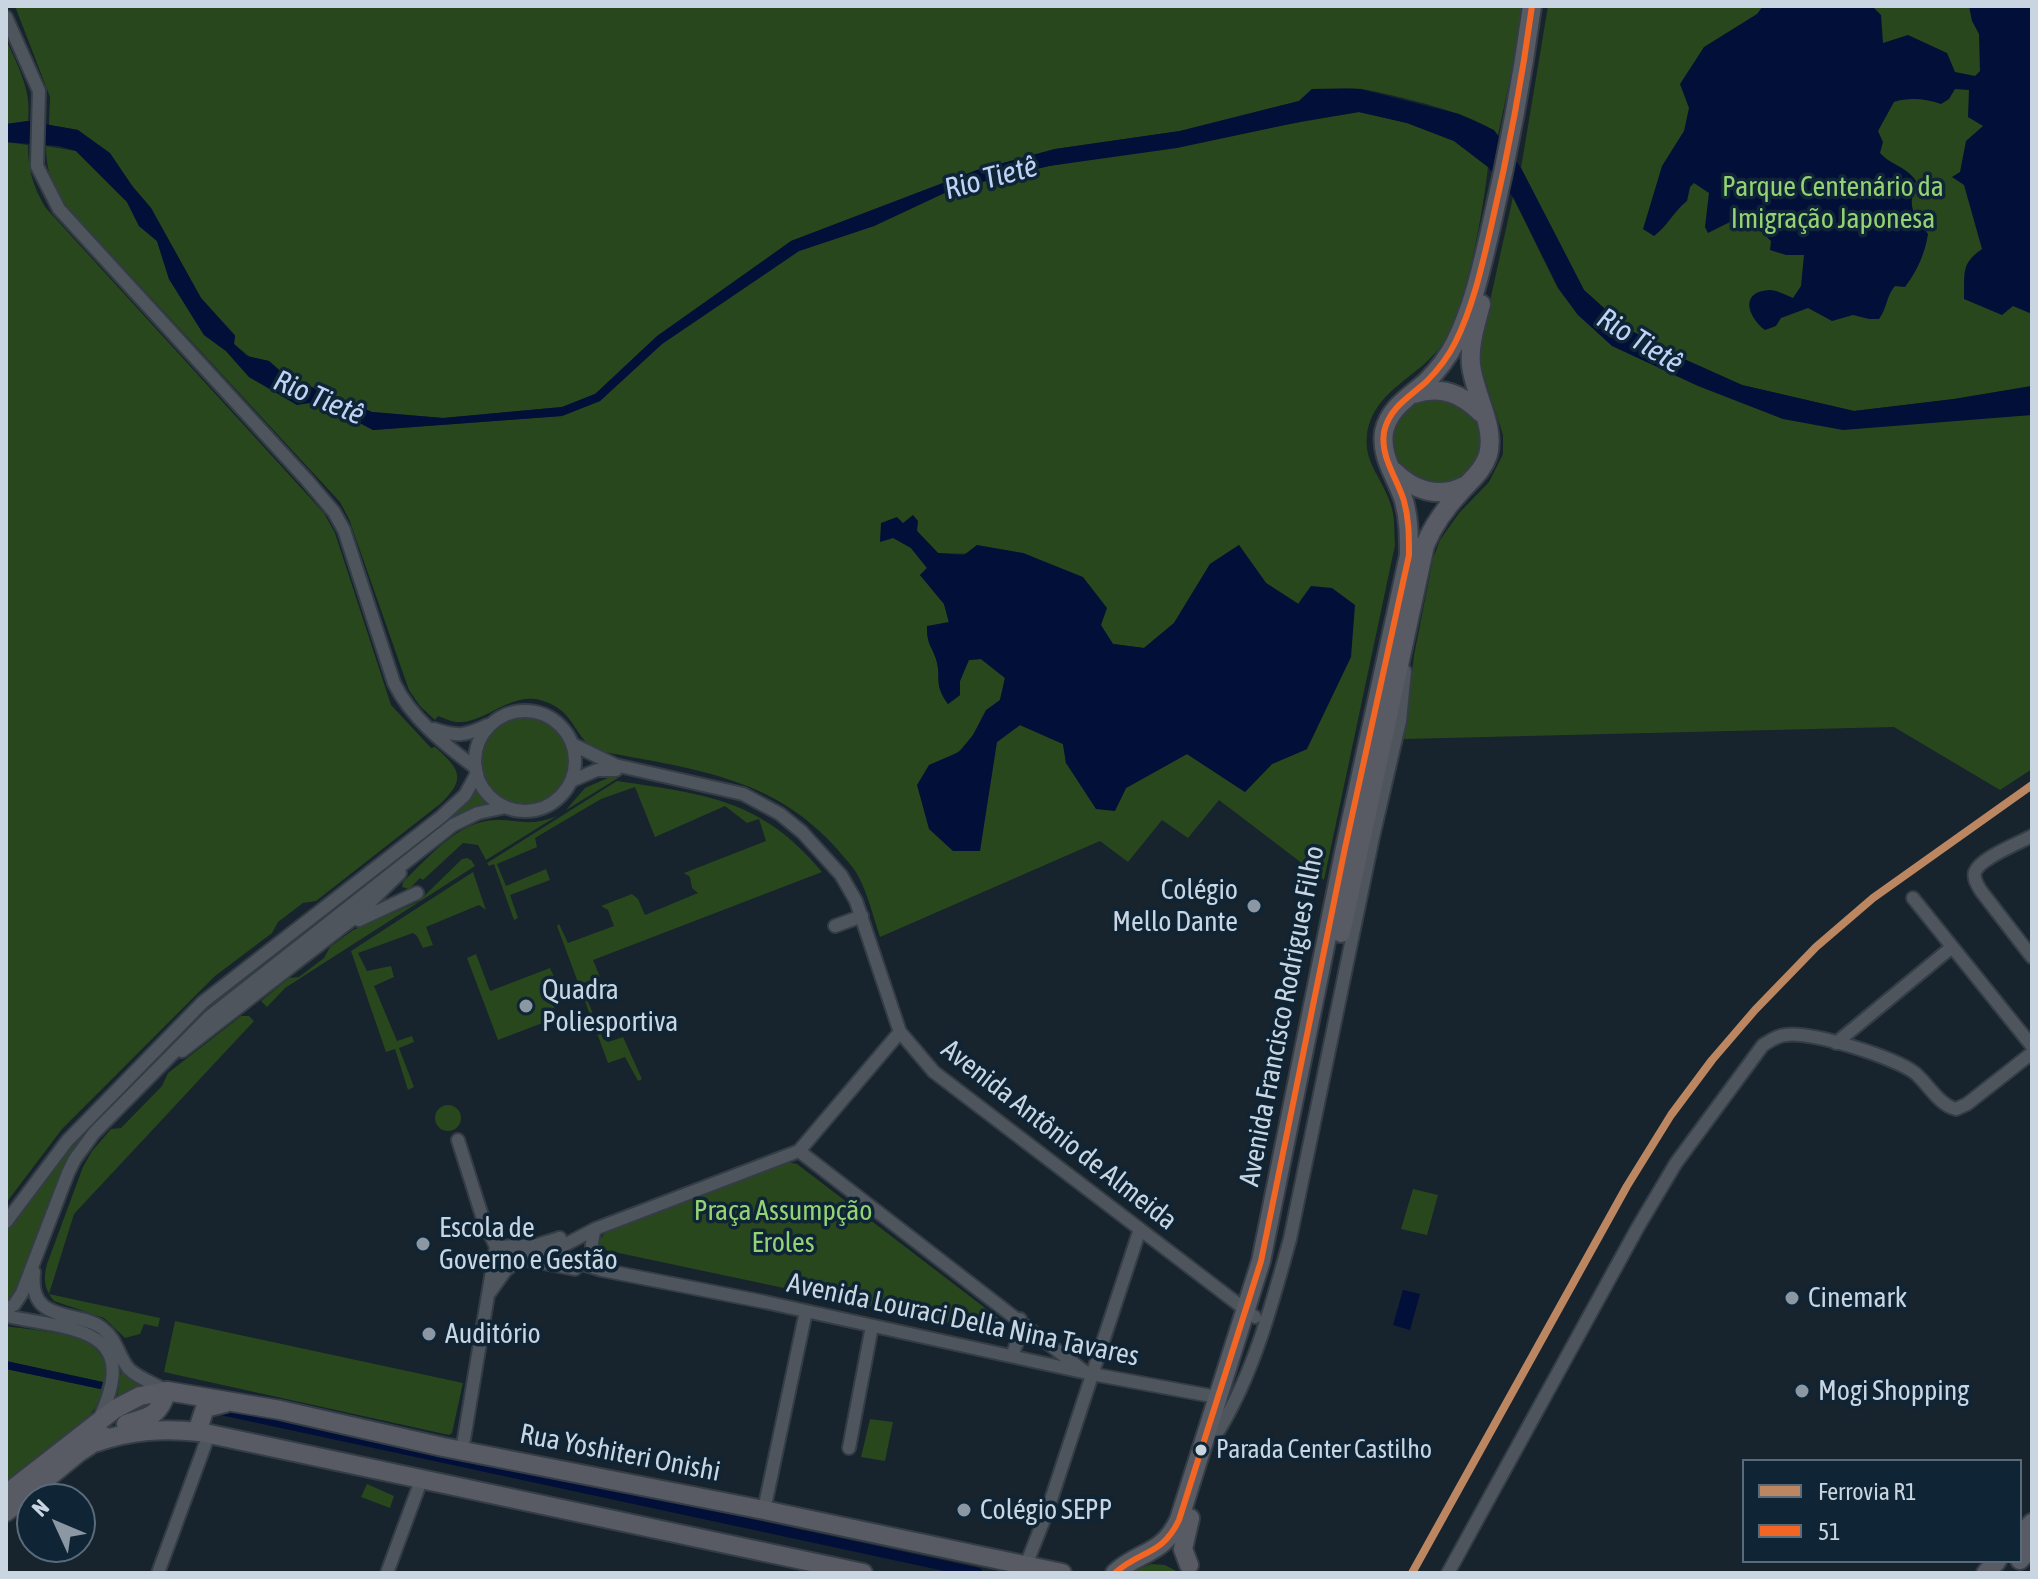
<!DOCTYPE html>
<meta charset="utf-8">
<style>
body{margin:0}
#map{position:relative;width:2038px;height:1579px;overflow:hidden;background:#17232d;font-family:"Asap Condensed",sans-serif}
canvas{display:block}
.frame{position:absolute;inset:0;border:8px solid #c9d6e1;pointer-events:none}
.legend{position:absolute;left:1742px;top:1459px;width:280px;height:104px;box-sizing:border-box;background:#0f2435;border:2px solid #596b7a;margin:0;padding:10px 14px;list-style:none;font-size:24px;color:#c9d6e1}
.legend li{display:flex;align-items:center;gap:16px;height:40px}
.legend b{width:40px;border:2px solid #596b7a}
.north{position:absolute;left:16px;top:1483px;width:80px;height:80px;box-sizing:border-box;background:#0f2435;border:2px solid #596b7a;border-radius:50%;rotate:314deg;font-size:22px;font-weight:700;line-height:32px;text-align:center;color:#c9d6e1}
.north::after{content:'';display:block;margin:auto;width:28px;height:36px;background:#8b97a2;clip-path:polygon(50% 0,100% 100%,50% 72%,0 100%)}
</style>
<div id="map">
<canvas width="2038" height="1579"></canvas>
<div class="frame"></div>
<ul class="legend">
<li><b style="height:10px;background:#bb8660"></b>Ferrovia R1</li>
<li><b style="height:10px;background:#f26522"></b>51</li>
</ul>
<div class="north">N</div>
</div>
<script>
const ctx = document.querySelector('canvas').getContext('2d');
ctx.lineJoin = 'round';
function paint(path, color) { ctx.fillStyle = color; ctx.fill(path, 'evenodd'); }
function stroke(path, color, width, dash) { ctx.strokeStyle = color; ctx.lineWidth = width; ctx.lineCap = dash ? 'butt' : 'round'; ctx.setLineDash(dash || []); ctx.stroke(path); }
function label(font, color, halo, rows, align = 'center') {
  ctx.font = font + ' "Asap Condensed",sans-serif'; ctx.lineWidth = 7; ctx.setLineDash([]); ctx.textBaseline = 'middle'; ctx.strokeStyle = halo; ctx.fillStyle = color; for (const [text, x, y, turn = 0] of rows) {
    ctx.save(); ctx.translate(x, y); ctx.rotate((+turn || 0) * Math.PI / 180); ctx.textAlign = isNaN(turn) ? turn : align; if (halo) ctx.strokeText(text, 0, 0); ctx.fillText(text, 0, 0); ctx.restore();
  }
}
const green = new Path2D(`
 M15,6H1522L1516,51L1498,135C1482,115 1390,94 1362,89C1346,87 1328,89 1312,89L1299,101L1180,131L1055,149L977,170L791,241L595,394L562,407L443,418L372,412L287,377L269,361L250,357L234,344L235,335L201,298L151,208L133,187L78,130L49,125L50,97Z
 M1548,6H2032V386L1954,399L1854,411L1742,385L1675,355L1625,327L1584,290L1521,168Z
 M6,39C18,67 32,90 28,121L6,124Z
 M1359,112L1407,123L1454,141L1488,167C1483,212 1467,305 1443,343C1420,378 1373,389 1367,435C1363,464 1386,482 1392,509C1395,520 1394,533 1395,545L1324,880L1219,800L1188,838L1162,820L1128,862L1100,841L880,937C873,917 868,893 857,874C853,866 844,858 838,850C772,774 688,769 595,750C579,740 574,719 558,708C516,680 491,724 456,722C450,721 444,718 438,716L435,720L420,706L409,690L349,519L340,502L70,210C53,189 46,172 46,146L76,151L127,202L139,226L157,241L169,279L204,335L226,351L249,377L272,389L316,402L325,411L341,413L373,430L562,416L600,401L662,344L799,251L874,226L953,189L1049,166ZM917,531L938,553C965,555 993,551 1020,553C1050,556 1098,620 1113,644L1144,648L1174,623L1210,564L1239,545L1266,583L1299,604L1307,749L1272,764L1245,792L1187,754L1126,788L1115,810L1066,763L1063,744L1020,725L997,742L929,765C939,761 952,757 959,751C978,736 978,716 1000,700L1005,678L981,659L968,660L960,681V695L948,704C933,683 942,679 936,659C931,644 927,645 927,627L949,623L944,604L920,575L927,568L911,548L893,537Z
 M6,142L28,145C28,170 33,186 45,207L324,513L335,533L391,705L431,748L435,747C460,769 467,779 440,804L316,901L303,903L278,922L272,933L215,976L62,1129L6,1203Z
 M1513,197L1557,287L1578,315L1783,419L2032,415V769L2000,790L1894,727L1404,739L1414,655L1433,559L1440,540L1459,513L1489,482L1503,454V435L1480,364V346Z
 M1393 441a44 44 0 1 1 88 0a44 44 0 1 1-88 0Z
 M480 762a45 45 0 1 1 90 0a45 45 0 1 1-90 0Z
 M610,777L618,778L566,810L585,788Z
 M617,781C704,794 762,799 822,872L593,960L600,977L581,984L603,1039L608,1042L623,1037L642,1079L638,1081L625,1057L608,1063L557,926L559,924L568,943L614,926L608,910L601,906L632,894L638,899L645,915L698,893L692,888L690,877L684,873L766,841L759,819L747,823L725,806L655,837L635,787L601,799L535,838L537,847L497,864L506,886L546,869L550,880L510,895L518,918L514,920L494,864L489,866L487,863Z
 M474,782L493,806L476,808L456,816L227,992L92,1127L20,1292L6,1306V1231L62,1153L224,989L459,808L467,800Z
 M557,816L486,860L478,845L463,843L423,880L420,878L409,889L402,887L403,882C428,858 459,820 496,820C523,820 528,827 557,816Z
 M467,858L471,860L475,866L285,988L267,1007L261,1001L289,978L299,977L324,958L330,947L353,930L418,902L462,859Z
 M473,872L486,910L479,905L426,927L433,945L423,948L417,936L413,933L358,953L367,971L391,966L394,977L374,986L397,1041L412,1036L414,1042L399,1048L414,1087L408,1090L395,1049L386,1052L351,951Z
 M476,954L490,991L550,968L557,983L546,988L558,1017L498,1040L467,958Z
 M241,1016H249L254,1021L74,1214L49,1294L160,1318L158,1327L144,1324L140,1334L125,1338L104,1318L54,1301C44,1289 43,1279 47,1264L83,1167L92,1151L111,1129L121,1128L162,1086L168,1073Z
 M435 1118a13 13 0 1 1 26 0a13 13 0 1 1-26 0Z
 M788,1162L797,1164L1006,1324L1005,1330L996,1333L600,1249L596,1244L606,1232Z
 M1413,1189L1438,1195L1427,1235L1401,1229Z
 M175,1321L463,1383L452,1433L449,1435L164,1372Z
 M6,1326C28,1330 73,1332 91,1345C116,1362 106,1397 89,1416C67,1440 32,1461 6,1482V1369L100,1389L102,1382L6,1361Z
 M121,1370L130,1378L147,1385L117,1399Z
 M870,1419L893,1422L885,1461L861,1457Z
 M367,1484L394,1496L390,1508L361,1497Z
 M1151,1564L1165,1565L1180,1573H1129Z`);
const water = new Path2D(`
 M1763,6H1872L1881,15L1883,43L1908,35L1947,53L1955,72L1975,76L1980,71L1979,34L1972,21L1969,6H2032V314L2013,306L2002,315L1964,299C1965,274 1960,264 1982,249L1964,185L1952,177L1960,172L1966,141L1983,126L1968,117L1969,90L1955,89L1949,99L1941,104C1925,99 1910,97 1894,102L1878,131L1883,142L1880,153C1892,166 1906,166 1916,181C1908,208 1911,211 1928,234C1925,254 1917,271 1905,287L1895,286C1886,296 1887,309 1879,319H1869L1853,315L1832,321L1808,308L1781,318L1776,326L1765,330C1748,317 1739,292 1769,290C1777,290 1786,295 1793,298L1801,286L1804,255H1786L1770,250L1771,241L1744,215L1708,233L1705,227L1709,193L1694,183L1690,187L1687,201C1672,213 1668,226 1654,236L1643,229L1662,166L1684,131L1689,108L1680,84L1704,47L1757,14Z
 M1312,89H1360L1459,114L1494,130L1521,168L1584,290L1625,327L1675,355L1742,385L1854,411L1954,399L2032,386V415L1843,430L1783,419L1698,386L1612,346L1578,315L1559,289L1513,197L1488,167L1454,141L1407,123L1359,112L1304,121L1177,148L1049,166L953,189L874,226L799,251L662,344L600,401L562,416L373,430L341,413L325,411L316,402L297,405L249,377L226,351L204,335L169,279L157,241L139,226L127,202L76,151L59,146L6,142V124L28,121L78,130L110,153L133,187L151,208L201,298L235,336L234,344L247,356L269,361L287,377L372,412L443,418L562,407L595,394L657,336L791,241L977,170L1055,149L1180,131L1299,101Z
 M913,515L918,521L917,531L938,553L964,555L977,545L1023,553L1083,577L1107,608L1101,625L1113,644L1144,648L1174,623L1210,564L1239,545L1266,583L1298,604L1311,586L1332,588L1355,605L1351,657L1307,749L1272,764L1245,792L1187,754L1126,788L1115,811L1096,809L1066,763L1063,744L1020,725L997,742L980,851H953L929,829L917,785L929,765L959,752L973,735L986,710L1000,700L1005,678L981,659L969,660L960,681V695L948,704C933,683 942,680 936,659C931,644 927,645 927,626L949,622L944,604L920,575L927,568L911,548L893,538L880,542L881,523L897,517L903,523Z
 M1403,1290L1420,1294L1410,1330L1393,1325Z
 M6,1361L103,1382L101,1389L6,1369Z`);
const canal = new Path2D(`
 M217,1409L978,1573`);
const minor = new Path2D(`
 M6,17L39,91L37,166L59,209L306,479L334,512L344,530L394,683C411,718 445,745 476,768
 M475 761a50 50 0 1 1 100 0a50 50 0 1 1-100 0Z
 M434,729C458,737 465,736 488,725
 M572,744L615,765L743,794L780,814L802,832L841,875L856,901L900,1032L934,1072L1255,1317
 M571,781L597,770H616
 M2032,836C2019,843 1980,858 1975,872C1973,879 1978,886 1981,891L2032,957
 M1913,898L2032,1046
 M359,920L417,893
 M835,926L862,916
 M1836,1043L1952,947
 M182,1051L354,918L400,873
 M458,1140L483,1219L496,1247L462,1451
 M799,1151L900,1032
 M6,1222L67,1141L203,1002L441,817L465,795L477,773
 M595,1229C590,1245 590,1257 602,1270
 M559,1238L555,1245L563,1258L602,1270L765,1302L1092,1374L1217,1397
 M496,1247L537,1245L560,1238
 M496,1254L575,1269
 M34,1272C28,1325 77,1309 102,1328C117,1339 118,1356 129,1369C138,1378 155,1384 167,1391
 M490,1292L505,1271L521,1257L557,1249L595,1229L799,1151L1085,1372
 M6,1309L14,1305L22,1293L68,1173L75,1159L94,1133L209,1017L453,825L478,813L506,807
 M6,1316C72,1330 142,1326 100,1417
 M1012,1356L1020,1334V1319
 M1219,1430C1254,1372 1272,1304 1290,1239L1373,837L1400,721L1405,671
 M849,1448L872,1326
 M764,1510L806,1311
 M1026,1565L1047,1512L1140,1229
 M158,1573L209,1434
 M387,1573L422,1478
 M1448,1573L1638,1227L1676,1163L1763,1045C1770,1041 1776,1036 1785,1035C1811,1031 1894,1057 1915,1073C1928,1084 1939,1105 1956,1109L1967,1104L2032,1053`);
const primary = new Path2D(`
 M1414,394C1441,385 1462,394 1481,413
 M1394,471C1413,490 1438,499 1464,486
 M1341,933L1425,545C1434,523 1447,506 1463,489C1473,478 1483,470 1488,455C1496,426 1474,394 1471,365C1469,344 1476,324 1481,304
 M126,1424C151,1416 158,1417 167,1391
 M197,1432L205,1408L225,1403
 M97,1442C132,1430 163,1428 200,1432L863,1573
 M6,1494L115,1409L140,1396L167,1391L280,1410L443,1447L764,1510L1062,1573
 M6,1512L78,1453L104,1436
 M2020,1536L2032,1523
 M2020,1560L2032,1545
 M1189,1565L1183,1549L1190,1518
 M1115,1573C1140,1550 1162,1556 1179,1520L1261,1261L1345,848L1409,555C1409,536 1409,519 1404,501C1397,478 1380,457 1384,432C1389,408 1409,397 1426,382C1437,371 1448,357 1455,343C1473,307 1482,266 1491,227C1508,154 1522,80 1532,6
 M1986,1573L1997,1561`);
const bus1 = new Path2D(`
 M1115,1573C1140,1550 1162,1556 1179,1520L1261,1261L1345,848L1409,555C1409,536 1409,519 1404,501C1397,478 1380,457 1384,432C1389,408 1409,397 1426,382C1437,371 1448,357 1455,343C1473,307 1482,266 1491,227C1508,154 1522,80 1532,6`);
const rail1 = new Path2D(`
 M1412,1573L1627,1186L1671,1115L1712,1060L1755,1010L1816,947L1873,898L2032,785`);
const markers = [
 [1254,906,8,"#8b97a2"],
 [526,1006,8,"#8b97a2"],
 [423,1244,8,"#8b97a2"],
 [1792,1298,8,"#8b97a2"],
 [429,1334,8,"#8b97a2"],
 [1802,1391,8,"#8b97a2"],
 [1201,1450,7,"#c9d6e1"],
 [964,1510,8,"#8b97a2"]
];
const busNames = [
 ["Parada Center Castilho",1216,1450]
];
const parkNames = [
 ["Parque Centenário da",1833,187],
 ["Imigração Japonesa",1833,219],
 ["Praça Assumpção",783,1211],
 ["Eroles",783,1243]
];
const poiNames = [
 ["Colégio",1238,890,"right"],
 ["Mello Dante",1238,922,"right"],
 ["Quadra",542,990],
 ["Poliesportiva",542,1022],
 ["Escola de",439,1228],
 ["Governo e Gestão",439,1260],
 ["Cinemark",1808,1298],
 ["Auditório",445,1334],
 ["Mogi Shopping",1818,1391],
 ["Colégio SEPP",980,1510]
];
const streetNames = [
 ["Avenida Francisco Rodrigues Filho",1282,1016,-79],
 ["Avenida Antônio de Almeida",1059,1135,38],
 ["Avenida Louraci Della Nina Tavares",963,1320,12],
 ["Rua Yoshiteri Onishi",620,1453,11]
];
const waterNames = [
 ["Rio Tietê",991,178,-15],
 ["Rio Tietê",1640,341,32],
 ["Rio Tietê",319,398,23]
];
paint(green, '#29471d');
paint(water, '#020f38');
stroke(canal, '#020f38', 10);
stroke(minor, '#343d46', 16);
stroke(primary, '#343d46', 22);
stroke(minor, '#4e555d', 12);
stroke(primary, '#585b64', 18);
stroke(bus1, '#f26522', 6);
stroke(rail1, '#bb8660', 8);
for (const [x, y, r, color] of markers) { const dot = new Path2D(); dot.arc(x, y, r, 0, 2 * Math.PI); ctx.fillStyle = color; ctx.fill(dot); stroke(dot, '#0f2435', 3); }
label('26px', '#c9d6e1', '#0f2435', busNames, 'left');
label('28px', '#93d373', '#0f2435', parkNames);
label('28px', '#c9d6e1', '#0f2435', poiNames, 'left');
label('28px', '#c9d6e1', '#0f2435', streetNames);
label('italic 30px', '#bdd4f8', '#0f2435', waterNames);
</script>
